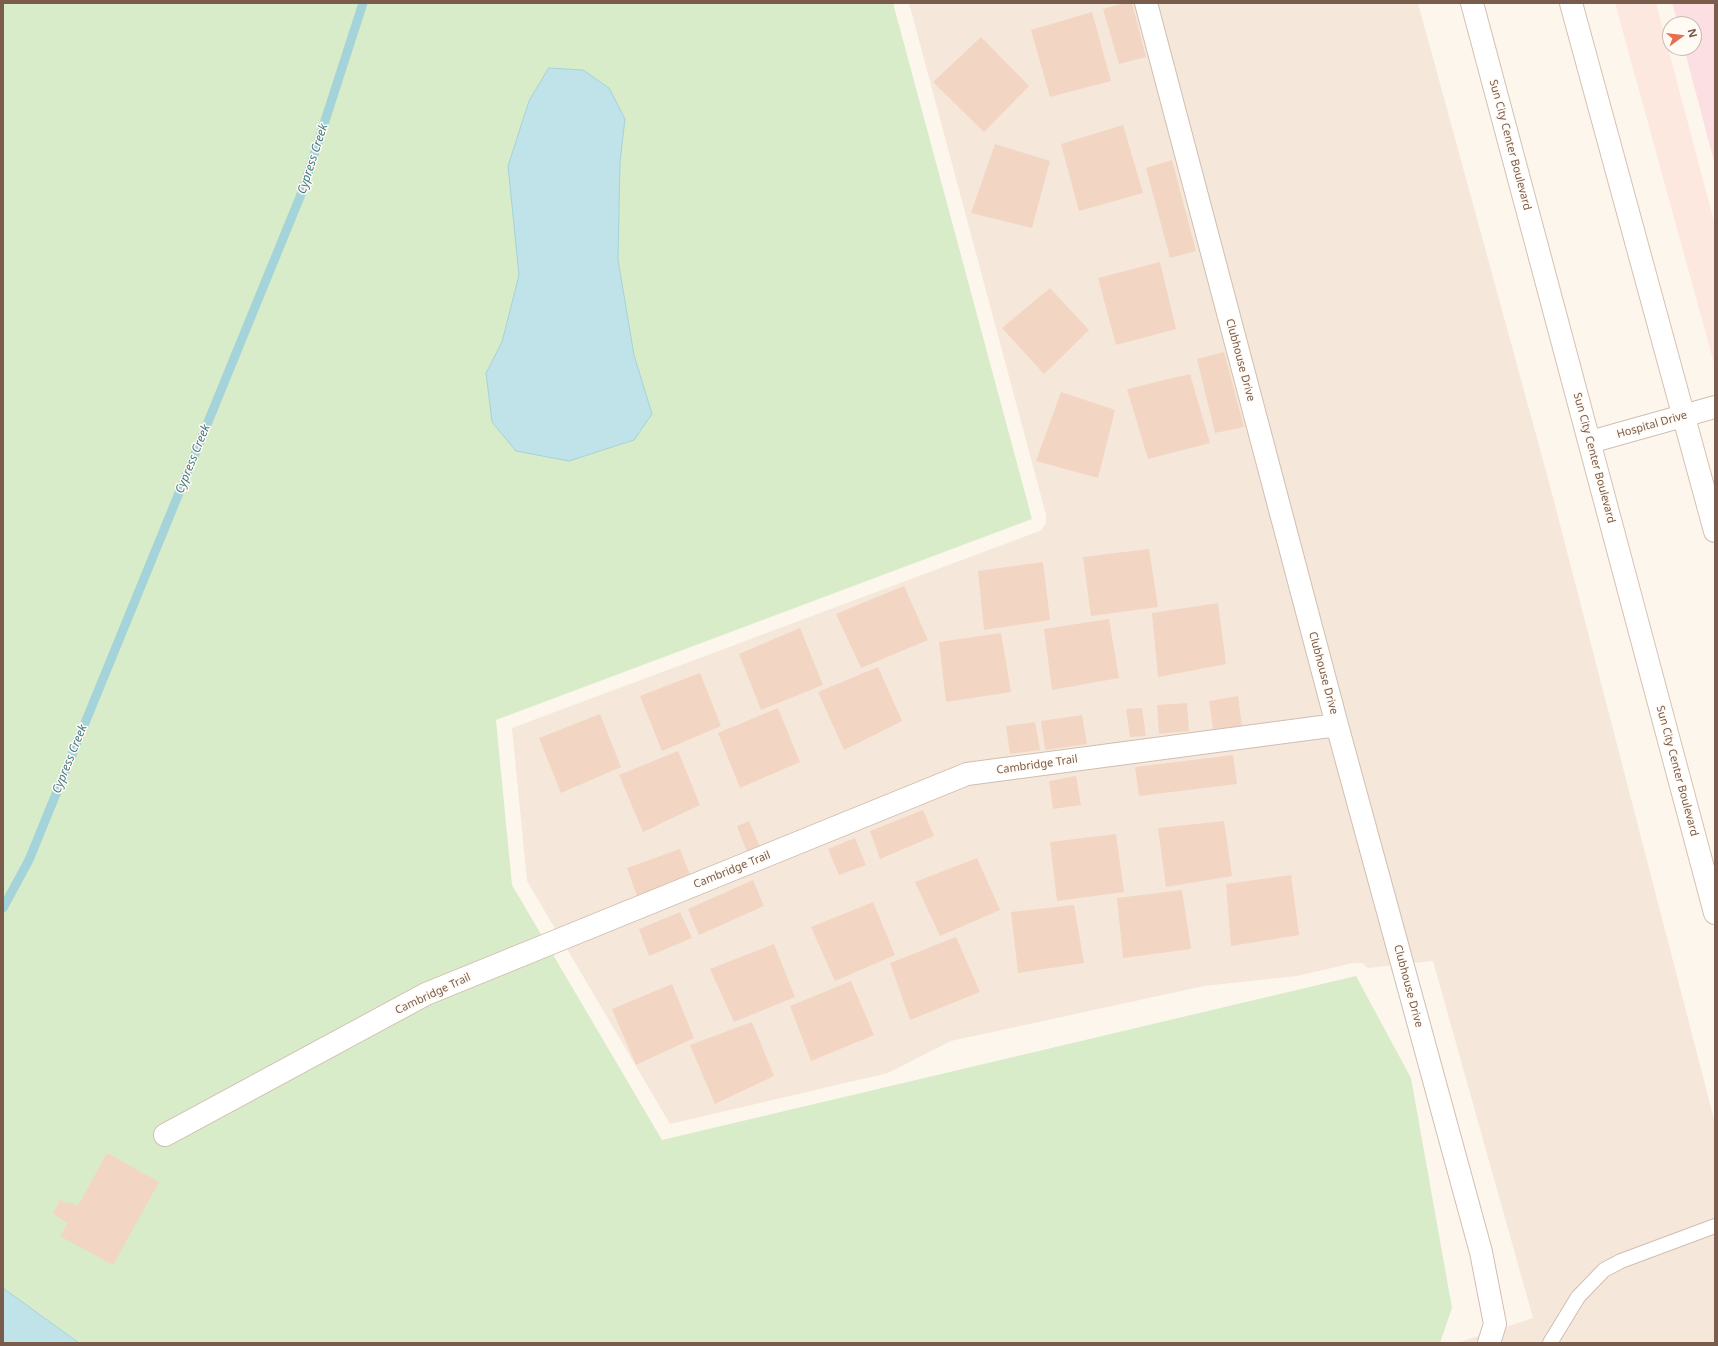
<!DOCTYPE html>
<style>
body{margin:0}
#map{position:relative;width:1718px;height:1346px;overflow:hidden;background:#fdf6ec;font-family:"Noto Sans",sans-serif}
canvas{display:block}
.frame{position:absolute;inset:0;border:4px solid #7a5c4d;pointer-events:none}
.north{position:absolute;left:1662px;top:16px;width:40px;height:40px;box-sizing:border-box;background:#fffaf3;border:1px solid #cabbb1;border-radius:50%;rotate:75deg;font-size:11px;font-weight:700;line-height:16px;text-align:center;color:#7a5c4d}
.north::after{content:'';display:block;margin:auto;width:14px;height:18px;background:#e76f51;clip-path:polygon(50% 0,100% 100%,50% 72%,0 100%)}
</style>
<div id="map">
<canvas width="1718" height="1346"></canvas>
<div class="frame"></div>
<div class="north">N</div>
</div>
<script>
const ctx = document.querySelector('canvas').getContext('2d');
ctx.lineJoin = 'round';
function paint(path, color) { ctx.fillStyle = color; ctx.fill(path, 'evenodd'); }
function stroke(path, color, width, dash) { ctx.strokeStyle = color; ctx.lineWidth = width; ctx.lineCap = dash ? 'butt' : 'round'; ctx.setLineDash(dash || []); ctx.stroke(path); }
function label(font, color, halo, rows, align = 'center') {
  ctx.font = font + ' "Noto Sans",sans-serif'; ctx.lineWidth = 3; ctx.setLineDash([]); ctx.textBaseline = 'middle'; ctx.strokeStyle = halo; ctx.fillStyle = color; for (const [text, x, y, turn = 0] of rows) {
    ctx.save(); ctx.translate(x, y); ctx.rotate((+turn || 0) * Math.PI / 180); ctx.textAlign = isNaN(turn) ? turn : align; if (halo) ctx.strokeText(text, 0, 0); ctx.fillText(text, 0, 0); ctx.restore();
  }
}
const residential = new Path2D(`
 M909,3H1418L1549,482L1715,1123V1343H1457L1533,1318L1433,961L1368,968L1362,963H1353L1297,976L1204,986L951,1041L888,1073L670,1124L527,881L512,728L1037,532L1041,530L1046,523V515Z`);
const commercial = new Path2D(`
 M1615,3H1656L1715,225V367Z`);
const medical = new Path2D(`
 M1672,3H1715V165L1684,48H1694V24H1678Z`);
const green = new Path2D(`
 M3,3H893L1032,519L496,720L512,885L662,1140L1356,976L1411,1078L1452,1308L1440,1343H79L3,1288Z`);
const water = new Path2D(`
 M549,68L583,70L609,88L625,119L620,162L618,260L634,355L652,414L634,440L569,461L516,451L492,422L486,373L502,342L519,275L508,166L529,101Z
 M3,1288L79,1343H3Z`);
const stream = new Path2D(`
 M3,908L29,860L302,192L363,3`);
const building = new Path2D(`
 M1124,3H1132L1146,57L1119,64L1103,9Z
 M1092,12L1111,81L1050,97L1031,30Z
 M981,37L1029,86L984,132L933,82Z
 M1123,125L1143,193L1079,211L1061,144Z
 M995,144L1050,161L1032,228L971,213Z
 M1172,160L1196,251L1170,258L1146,168Z
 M1160,262L1176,329L1116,345L1098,278Z
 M1050,288L1089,330L1044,374L1002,328Z
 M1224,352L1244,427L1215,433L1197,359Z
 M1190,374L1210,443L1148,459L1127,389Z
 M1061,392L1115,410L1098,478L1036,461Z
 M1149,549L1158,607L1091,616L1083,557Z
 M1043,562L1050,620L984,630L978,571Z
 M904,586L928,640L861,668L836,614Z
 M1218,603L1226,664L1158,677L1152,613Z
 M1109,619L1119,678L1052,690L1044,629Z
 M800,628L823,685L761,710L739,654Z
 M1001,633L1011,692L946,702L939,642Z
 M878,667L902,721L844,750L818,692Z
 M700,673L721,726L662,751L640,696Z
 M1238,696L1242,726L1213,729L1209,701Z
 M1187,703L1189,731L1159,734L1157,705Z
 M778,708L800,762L740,788L718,733Z
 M1142,708L1146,736L1130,737L1126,709Z
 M600,714L621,767L561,793L539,738Z
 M1082,715L1087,744L1045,750L1041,721Z
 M1035,722L1040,750L1010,754L1006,726Z
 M678,751L700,805L643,832L619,775Z
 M1233,755L1237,784L1139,796L1135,767Z
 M1076,776L1081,805L1053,809L1049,781Z
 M923,810L934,836L880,859L870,831Z
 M749,821L760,847L747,852L737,826Z
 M1224,821L1232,876L1166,887L1158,828Z
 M1116,834L1124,892L1057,901L1050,842Z
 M855,838L866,865L839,875L828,849Z
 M680,849L690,875L637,896L627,868Z
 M977,858L1000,910L940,936L915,882Z
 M1291,875L1299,935L1231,946L1226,884Z
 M753,880L764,906L699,935L688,909Z
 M1182,890L1191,949L1123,958L1117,898Z
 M873,902L895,955L835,981L811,927Z
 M1074,905L1084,963L1018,973L1011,912Z
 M680,912L692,938L649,956L639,929Z
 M956,937L980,992L910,1020L890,963Z
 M774,944L795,997L734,1022L710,969Z
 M851,981L874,1035L811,1061L790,1006Z
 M672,984L694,1038L636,1065L612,1009Z
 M752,1022L774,1076L715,1104L690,1045Z
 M107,1153L159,1182L113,1265L60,1236L68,1223L53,1214L60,1200L67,1204L69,1202L78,1206Z`);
const service = new Path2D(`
 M1550,1343L1578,1297L1604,1270L1621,1261L1715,1226`);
const minor = new Path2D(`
 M1146,3L1337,725L1481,1252L1495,1324L1489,1343
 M1590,442L1715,407
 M165,1135L426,994L967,774L1337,725`);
const secondary = new Path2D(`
 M1472,3L1715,913
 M1571,3L1715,531`);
const streetNames = [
 ["Sun City Center Boulevard",1510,145,75],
 ["Clubhouse Drive",1240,360,75],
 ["Hospital Drive",1652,425,-16],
 ["Sun City Center Boulevard",1594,458,75],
 ["Clubhouse Drive",1323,673,75],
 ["Cambridge Trail",1037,765,-8],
 ["Sun City Center Boulevard",1677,771,75],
 ["Cambridge Trail",732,870,-22],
 ["Clubhouse Drive",1408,986,75],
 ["Cambridge Trail",433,994,-25]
];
const waterNames = [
 ["Cypress Creek",313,159,-72],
 ["Cypress Creek",193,459,-68],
 ["Cypress Creek",70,759,-68]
];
paint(residential, '#f5e8da');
paint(commercial, '#fde8e0');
paint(medical, '#fbdfe3');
paint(green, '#d8ecc9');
paint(water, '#bfe3e8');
stroke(water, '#a5d3da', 1);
stroke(stream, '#a5d3da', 9);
paint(building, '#f3d5c3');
stroke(service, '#d1beb0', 16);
stroke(minor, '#d1beb0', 24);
stroke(secondary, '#d6c0b0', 24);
stroke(service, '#fff', 14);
stroke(minor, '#fff', 22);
stroke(secondary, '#fff', 22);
label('11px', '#7a5c4d', '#fffaf3', streetNames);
label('italic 12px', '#437c86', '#fffaf3', waterNames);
</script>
